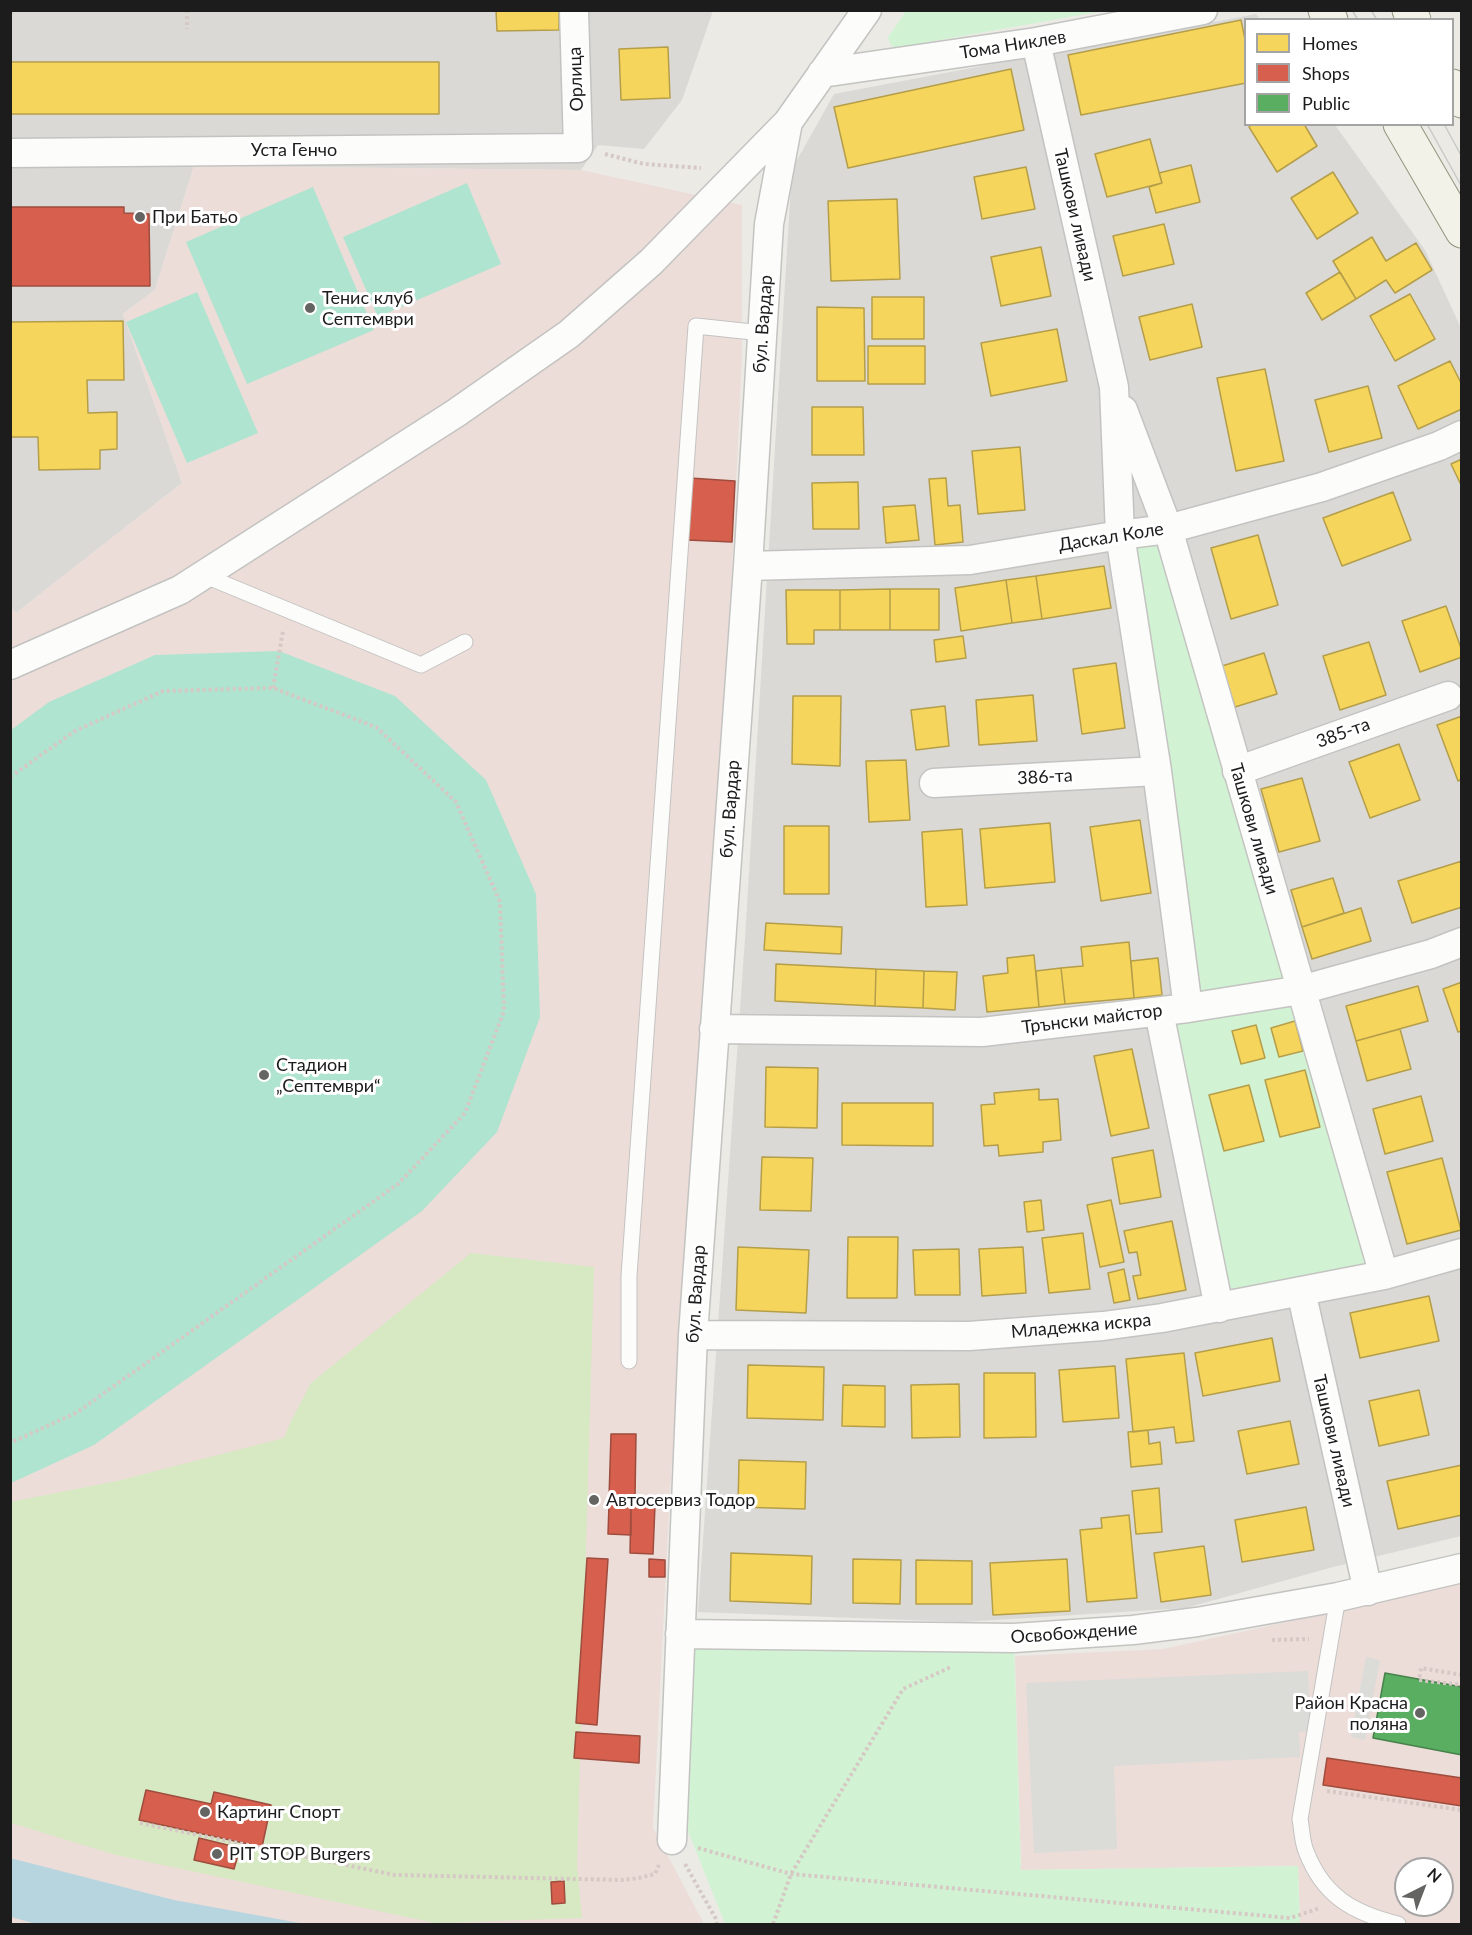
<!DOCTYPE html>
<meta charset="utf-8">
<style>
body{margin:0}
#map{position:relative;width:1472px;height:1935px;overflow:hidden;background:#ebeae5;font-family:Lato,sans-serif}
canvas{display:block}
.frame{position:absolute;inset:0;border:12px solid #1c1c1c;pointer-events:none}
.legend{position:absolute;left:1244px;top:18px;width:210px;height:108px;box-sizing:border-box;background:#fff;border:2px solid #a4a4a4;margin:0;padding:8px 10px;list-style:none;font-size:18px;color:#1c1c1c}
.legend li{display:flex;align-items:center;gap:12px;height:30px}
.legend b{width:30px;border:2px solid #a4a4a4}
.north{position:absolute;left:1394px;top:1857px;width:60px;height:60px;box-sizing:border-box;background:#fff;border:2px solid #a4a4a4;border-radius:50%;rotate:42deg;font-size:16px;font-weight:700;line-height:24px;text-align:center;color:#1c1c1c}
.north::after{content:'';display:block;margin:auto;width:21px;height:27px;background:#646462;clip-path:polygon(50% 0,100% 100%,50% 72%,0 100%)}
</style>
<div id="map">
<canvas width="1472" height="1935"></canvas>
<div class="frame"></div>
<ul class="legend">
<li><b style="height:16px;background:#f6d55c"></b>Homes</li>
<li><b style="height:16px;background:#d6604d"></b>Shops</li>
<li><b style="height:16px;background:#5aae61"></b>Public</li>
</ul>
<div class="north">N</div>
</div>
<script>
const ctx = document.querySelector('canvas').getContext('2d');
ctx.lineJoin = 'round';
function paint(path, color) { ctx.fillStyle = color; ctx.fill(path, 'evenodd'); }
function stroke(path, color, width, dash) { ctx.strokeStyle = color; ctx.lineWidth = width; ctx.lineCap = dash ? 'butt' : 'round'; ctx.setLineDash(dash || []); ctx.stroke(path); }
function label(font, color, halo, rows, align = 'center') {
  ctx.font = font + ' Lato,sans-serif'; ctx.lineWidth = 6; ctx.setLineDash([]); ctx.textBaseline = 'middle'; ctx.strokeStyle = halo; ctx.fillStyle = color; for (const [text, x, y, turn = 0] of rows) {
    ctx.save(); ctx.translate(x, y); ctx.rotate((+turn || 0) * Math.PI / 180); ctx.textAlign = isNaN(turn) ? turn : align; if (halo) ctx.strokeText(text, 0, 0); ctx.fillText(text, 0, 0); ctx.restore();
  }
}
const residential = new Path2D(`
 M11,11H713L682,100L644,149L598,145L581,170L194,166L155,290L123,314L182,483L16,613L11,607Z
 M1256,14L1260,19L1246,20V124L1335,125L1425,250L1461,328V1536L1333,1567L1186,1608L962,1622L698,1612L745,938L792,169L834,94Z`);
const commercial = new Path2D(`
 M194,166L581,170L742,205V357L732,571L670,1491L653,1828L704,1924H11L10,607L16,613L182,483L123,314L155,290Z
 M1461,1578V1924H1300L1298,1866L1021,1870L1015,1656L1163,1649L1369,1604ZM1406,1869H1442V1905H1406Z`);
const grass = new Path2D(`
 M471,1253L594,1267L577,1865L582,1918L435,1923L116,1855L11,1823L10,1502L117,1481L284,1438L291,1421L311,1383Z`);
const park = new Path2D(`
 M906,11H1103L895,48L890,44L888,37Z
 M1166,535L1296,988L1190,1003L1124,539Z
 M1301,990L1384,1275L1219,1308L1159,1012Z
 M1014,1638L1021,1870L1298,1866L1300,1924H725L688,1831L693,1646Z`);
const pitch = new Path2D(`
 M467,183L501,264L378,317L343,237Z
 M313,187L374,330L247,384L186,242Z
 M197,292L258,433L187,463L126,322Z
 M279,651L395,696L486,780L536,894L540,1017L497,1132L422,1211L94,1445L11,1483V730L49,702L155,655Z`);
const parking = new Path2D(`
 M1366,1657L1380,1660L1365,1740L1351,1737Z
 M1308,1671L1311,1731L1299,1732L1300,1757L1114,1766L1117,1849L1034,1853L1026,1683Z`);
const water = new Path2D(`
 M10,1858L174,1900L305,1924H36L11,1917Z`);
const homes = new Path2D(`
 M496,10H559V30L497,31Z
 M1241,20L1246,44V83L1081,115L1068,55Z
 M668,47L670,98L621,100L619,49Z
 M10,62H439V114H10Z
 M1011,69L1024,130L848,168L834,107Z
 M1252,124H1304L1317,146L1277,172L1249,127Z
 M1150,139L1162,183L1107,197L1095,154Z
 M1191,165L1200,202L1156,213L1149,187L1162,183L1159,173Z
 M1026,167L1035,209L982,219L974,177Z
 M1333,172L1358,213L1317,239L1291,198Z
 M897,199L900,279L831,281L828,201Z
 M1164,224L1174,264L1123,276L1113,236Z
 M1372,237L1386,261L1416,243L1432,270L1395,293L1386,280L1356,299L1333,261Z
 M1041,247L1051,296L1001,306L991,257Z
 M1340,272L1356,299L1322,320L1306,293Z
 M1410,294L1435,339L1395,361L1370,316Z
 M872,297H924V339H872Z
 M1192,304L1202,347L1150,360L1139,317Z
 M817,307L864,308L865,381H817Z
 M123,321L124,380H87L88,413L117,412V449L100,450V469L39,470L38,437H10V322Z
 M1057,329L1067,381L991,396L981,343Z
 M868,346H925V384H868Z
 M1450,361L1462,385V409L1418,429L1398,386Z
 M1265,369L1284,461L1236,471L1217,378Z
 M1368,386L1382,438L1329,452L1315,400Z
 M812,407H863L864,455H812Z
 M1020,447L1025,510L978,514L972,451Z
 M1462,459V487L1451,464Z
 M946,478L948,506L960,505L963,542L935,545L929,479Z
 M858,482L859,529H813L812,483Z
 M1393,492L1411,540L1342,566L1323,518Z
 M915,505L919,540L886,543L883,507Z
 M1258,535L1278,605L1231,619L1211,548Z
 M1104,566L1111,608L1042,619L1036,576Z
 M1036,576L1042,619L1012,623L1006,580Z
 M1006,580L1012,623L961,631L955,588Z
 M890,589H939V630H890Z
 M890,589V630H840V590Z
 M786,590H840V630H814V644H787Z
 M1446,606L1462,651V657L1420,672L1402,621Z
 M963,636L966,658L936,662L934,640Z
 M1369,642L1386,695L1340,710L1323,656Z
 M1264,653L1277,694L1235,707L1222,666Z
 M1116,663L1125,728L1082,734L1073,669Z
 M1033,695L1037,741L979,745L976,700Z
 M793,696H841L840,766L792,764Z
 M945,706L949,746L916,750L911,710Z
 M1462,716V779L1458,781L1437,725Z
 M1399,744L1420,800L1370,818L1349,762Z
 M906,760L910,820L869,822L866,761Z
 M1302,778L1320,841L1279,852L1261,789Z
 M1140,820L1151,893L1101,901L1090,827Z
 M1050,823L1055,882L985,888L980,829Z
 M784,826H829V894H784Z
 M962,829L967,905L926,907L922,832Z
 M1462,861V907L1412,923L1398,881Z
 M1333,878L1344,913L1302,927L1291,890Z
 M1361,908L1371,941L1312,959L1302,927Z
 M766,923L842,927L841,954L764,950Z
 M1129,942L1134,998L1065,1004L1061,968L1083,966L1081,947Z
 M1034,955L1039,1007L987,1012L983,976L1008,973L1007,958Z
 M1158,958L1162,995L1134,998L1131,961Z
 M776,964L876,969L875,1006L775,1001Z
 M1061,968L1065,1004L1039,1007L1036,971Z
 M876,969L924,971L923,1008L875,1006Z
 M924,971L957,972L955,1010L923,1008Z
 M1462,982V1031L1458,1032L1443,989Z
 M1418,986L1428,1021L1356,1041L1346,1006Z
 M1295,1021L1303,1051L1279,1057L1271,1028Z
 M1256,1025L1265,1058L1241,1064L1232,1031Z
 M1400,1029L1411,1069L1367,1081L1356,1041Z
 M1132,1049L1149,1128L1111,1136L1094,1056Z
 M766,1067L818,1068L817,1128L765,1127Z
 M1305,1070L1320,1127L1280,1137L1265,1080Z
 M1249,1085L1264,1141L1224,1151L1209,1095Z
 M1039,1089V1100L1058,1099L1061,1140L1043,1142V1152L999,1156L998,1145L984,1146L981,1105L995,1104L994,1093Z
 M1421,1096L1433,1141L1385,1154L1373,1109Z
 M842,1103H933V1146L842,1145Z
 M1153,1150L1161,1197L1120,1204L1112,1158Z
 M762,1157L813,1158L811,1211L760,1210Z
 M1442,1158L1461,1230L1407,1244L1387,1172Z
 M1041,1200L1044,1230L1027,1232L1024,1202Z
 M1111,1200L1124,1262L1100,1267L1087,1205Z
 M1172,1221L1186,1290L1138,1299L1133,1276L1141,1275L1137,1252L1129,1253L1124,1231Z
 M1083,1233L1090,1289L1049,1293L1042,1238Z
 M848,1237H898L897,1298H847Z
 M738,1247L809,1250L806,1313L736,1310Z
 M1023,1247L1026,1293L982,1296L979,1249Z
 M959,1249L960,1295H915L913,1250Z
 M1124,1269L1130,1300L1114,1303L1108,1273Z
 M1429,1296L1439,1341L1360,1358L1350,1313Z
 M1272,1338L1280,1381L1203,1396L1195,1353Z
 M1184,1353L1194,1441L1176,1443L1174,1427L1133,1432L1126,1359Z
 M748,1365L824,1367L823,1420L747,1418Z
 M1115,1366L1119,1418L1063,1422L1059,1370Z
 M984,1373H1035L1036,1437L984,1438Z
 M959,1384L960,1437L912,1438L911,1385Z
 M843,1385L885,1386V1427L842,1426Z
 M1419,1390L1429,1435L1379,1446L1369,1401Z
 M1290,1421L1299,1464L1247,1474L1238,1431Z
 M1148,1430L1149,1444L1160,1442L1162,1464L1131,1467L1128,1432Z
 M739,1460L806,1462L805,1509L738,1507Z
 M1462,1465V1515L1398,1529L1387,1481Z
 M1159,1488L1162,1532L1136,1534L1132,1491Z
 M1306,1507L1314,1550L1242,1562L1235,1520Z
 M1129,1515L1137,1598L1087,1602L1080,1530L1102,1528L1101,1518Z
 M1204,1546L1211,1595L1161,1602L1154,1553Z
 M731,1553L812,1556L811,1604L730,1601Z
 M853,1559L901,1560L900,1604L853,1603Z
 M1067,1559L1070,1611L993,1615L990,1563Z
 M916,1560L972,1561V1604H916Z`);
const shops = new Path2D(`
 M10,207H124V213L149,214L150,286H10Z
 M690,478L735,481L732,542L687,540Z
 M611,1434H636L635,1498H609Z
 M609,1504L631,1505V1535L608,1534Z
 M631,1505H655L653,1554L630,1553Z
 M587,1558L608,1559L597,1725L576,1723Z
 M649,1559L665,1560V1577H649Z
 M576,1732L640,1736L639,1763L574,1758Z
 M1327,1758L1462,1778V1806L1323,1785Z
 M146,1790L211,1804L214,1792L271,1805L262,1847L139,1820Z
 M199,1838L240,1848L234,1869L194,1860Z
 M564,1881L565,1903L552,1904L551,1882Z`);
const public = new Path2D(`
 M1385,1673L1462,1687V1755L1373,1738Z`);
const path = new Path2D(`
 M187,10V29
 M10,14L13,10
 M605,154L644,164L701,168
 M273,688L283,631
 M10,777L75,731L163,691L273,688L376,727L456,802L500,902L504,1011L465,1113L398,1184L76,1413L10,1443
 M1272,1640L1309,1639
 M1462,1675L1421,1668L1419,1680L1462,1685
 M1327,1791L1462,1810
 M140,1823L395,1875L623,1880L639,1878L655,1874L659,1865
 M698,1848L791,1874L1290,1918L1320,1908
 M685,1864L716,1919L717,1924
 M773,1924L791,1874L903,1689L951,1667`);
const lane = new Path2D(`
 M203,575L421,665L465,642
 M629,1361V1276L696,326L762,333
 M1338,1597L1300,1819C1302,1829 1302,1842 1306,1851C1323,1896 1353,1913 1398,1924`);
const street = new Path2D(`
 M1036,42L1114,387L1120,535L1157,771L1188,1008
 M822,73L1036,42L1203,10
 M10,153L578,148L574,10
 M1123,410L1168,529L1384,1275
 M748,566L970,560L1120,535L1168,529L1322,487L1439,446L1462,435
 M10,665L180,590L456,413L569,334L651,262L788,122
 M1237,771L1448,696
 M934,783L1157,771
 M1159,1012L1219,1308
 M714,1029L982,1032L1188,1008L1301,990L1431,954L1462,942
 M1301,1291L1368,1591
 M693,1335L969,1336L1103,1326L1162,1318L1384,1275L1462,1253
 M680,1634L1014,1638L1133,1630L1197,1622L1338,1597L1462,1568
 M672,1840L693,1335L748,566L769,224L788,122L867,10`);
const secondary = new Path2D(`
 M1325,10L1331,20
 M1409,10L1414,20
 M1452,86L1462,101
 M1400,124L1462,231`);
const tram = new Path2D(`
 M1352,10L1358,20
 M1371,10L1377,20
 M1427,124L1462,187
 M1444,124L1462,157`);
const markers = [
 [140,217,6,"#646462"],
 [310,308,6,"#646462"],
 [264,1075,6,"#646462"],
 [594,1500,6,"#646462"],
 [1420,1713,6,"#646462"],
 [205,1812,6,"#646462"],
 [217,1854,6,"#646462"]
];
const streetNames = [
 ["Тома Никлев",1013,45,-9],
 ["Орлица",576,79,-92],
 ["Уста Генчо",294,150],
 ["Ташкови ливади",1075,215,77],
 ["бул. Вардар",763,324,-86],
 ["Даскал Коле",1111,537,-9],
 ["385-та",1343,733,-20],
 ["386-та",1045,777,-3],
 ["бул. Вардар",730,809,-86],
 ["Ташкови ливади",1254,829,74],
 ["Трънски майстор",1092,1019,-7],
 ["бул. Вардар",696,1294,-86],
 ["Младежка искра",1081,1326,-5],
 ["Ташкови ливади",1334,1441,77],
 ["Освобождение",1074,1633,-4]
];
const poiNames = [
 ["При Батьо",152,217],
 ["Тенис клуб",322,298],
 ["Септември",322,319],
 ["Стадион",276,1065],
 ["„Септември“",276,1086],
 ["Автосервиз Тодор",606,1500],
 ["Район Красна",1408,1703,"right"],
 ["поляна",1408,1724,"right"],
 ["Картинг Спорт",217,1812],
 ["PIT STOP Burgers",229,1854]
];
paint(residential, '#dad9d6');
paint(commercial, '#edddd9');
paint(grass, '#d6e9c2');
paint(park, '#d2f3d3');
paint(pitch, '#afe4d0');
paint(parking, '#dbdbd8');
paint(water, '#b7d5df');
paint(homes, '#f6d55c');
stroke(homes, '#b59e49', 1.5);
paint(shops, '#d6604d');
stroke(shops, '#9e4c3e', 1.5);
paint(public, '#5aae61');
stroke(public, '#47824c', 1.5);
stroke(lane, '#c3c3c1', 17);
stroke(street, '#c3c3c1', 31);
stroke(secondary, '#92957c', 35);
stroke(path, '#d6c8c4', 4, [3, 3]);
stroke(lane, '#fcfcfb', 15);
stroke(street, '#fcfcfb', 28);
stroke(secondary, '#f2f2e9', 33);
stroke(tram, '#c9c9c8', 1.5);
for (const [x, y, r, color] of markers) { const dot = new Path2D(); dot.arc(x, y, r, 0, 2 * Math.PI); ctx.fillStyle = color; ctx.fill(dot); stroke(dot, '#fff', 2); }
label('18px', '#1c1c1c', '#fff', streetNames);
label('18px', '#1c1c1c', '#fff', poiNames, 'left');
</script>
